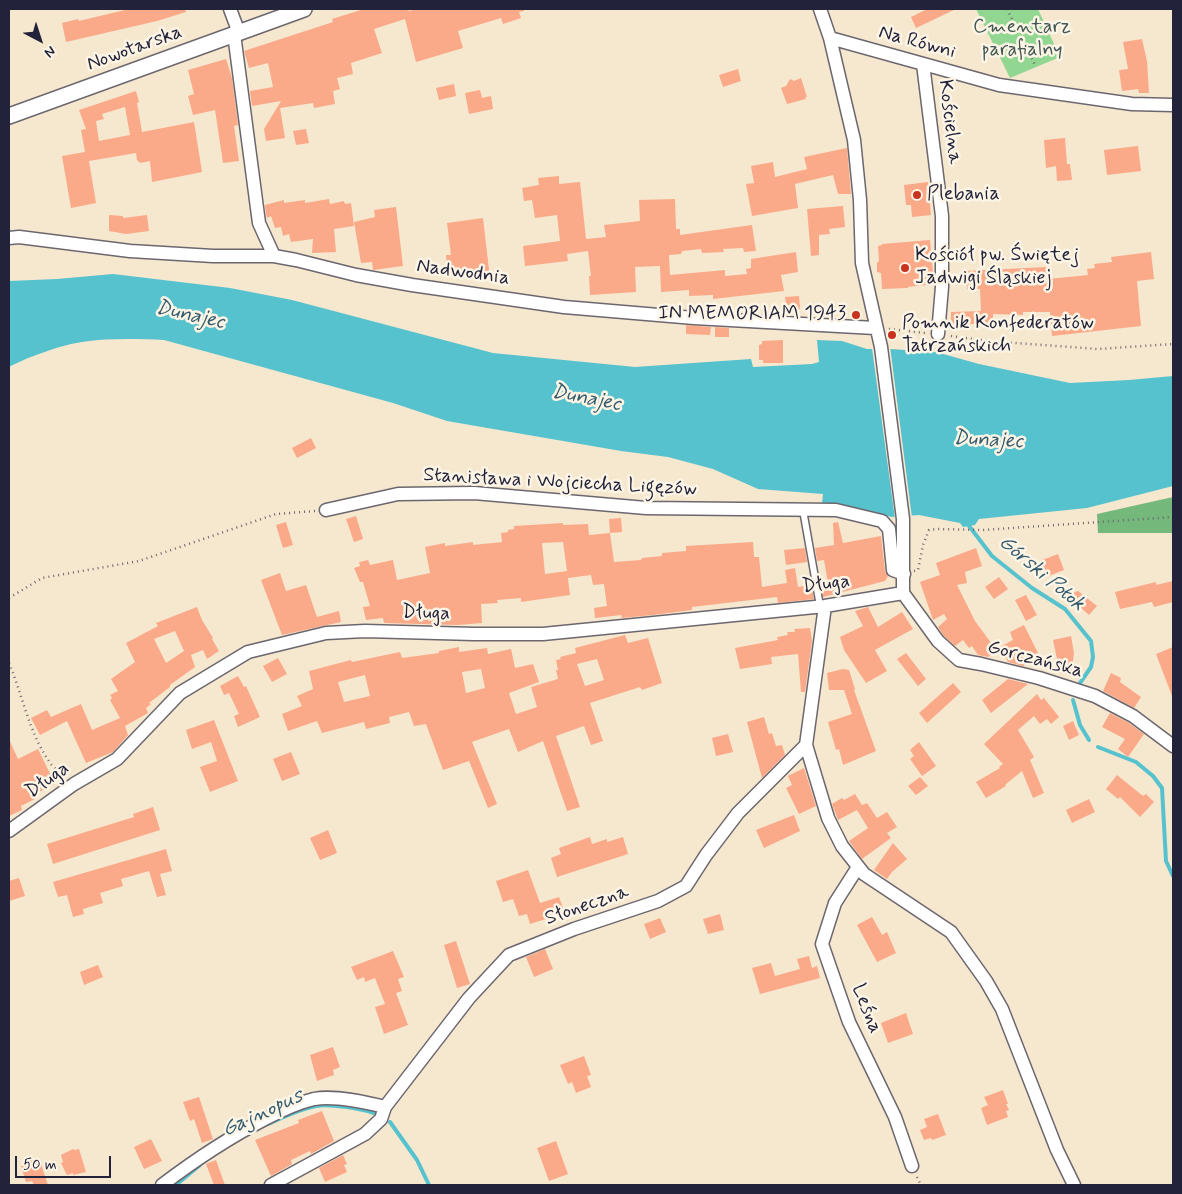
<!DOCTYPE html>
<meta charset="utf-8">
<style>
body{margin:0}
#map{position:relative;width:1182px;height:1194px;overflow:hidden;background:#f6e7cf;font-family:Mynerve,sans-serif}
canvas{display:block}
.frame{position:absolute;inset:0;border:10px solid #22223b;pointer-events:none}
.north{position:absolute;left:15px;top:15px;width:50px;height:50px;-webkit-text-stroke:4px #fcf5e5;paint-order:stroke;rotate:140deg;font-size:14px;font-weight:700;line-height:20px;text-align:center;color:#22223b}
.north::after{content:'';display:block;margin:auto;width:18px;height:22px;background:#22223b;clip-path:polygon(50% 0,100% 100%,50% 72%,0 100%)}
.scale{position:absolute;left:15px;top:1156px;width:96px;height:22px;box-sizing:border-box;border:2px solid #22223b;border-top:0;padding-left:6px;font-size:15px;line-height:18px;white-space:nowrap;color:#22223b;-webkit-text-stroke:4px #fcf5e5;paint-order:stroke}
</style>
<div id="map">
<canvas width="1182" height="1194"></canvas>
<div class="frame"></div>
<div class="north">N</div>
<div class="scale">50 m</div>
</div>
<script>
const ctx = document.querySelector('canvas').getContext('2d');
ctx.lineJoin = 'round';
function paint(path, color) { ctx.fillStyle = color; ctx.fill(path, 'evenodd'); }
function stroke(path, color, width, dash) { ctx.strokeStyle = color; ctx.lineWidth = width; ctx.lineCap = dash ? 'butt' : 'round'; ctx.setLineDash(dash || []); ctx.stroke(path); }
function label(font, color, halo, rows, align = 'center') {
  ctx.font = font + ' Mynerve,sans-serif'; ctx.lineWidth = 5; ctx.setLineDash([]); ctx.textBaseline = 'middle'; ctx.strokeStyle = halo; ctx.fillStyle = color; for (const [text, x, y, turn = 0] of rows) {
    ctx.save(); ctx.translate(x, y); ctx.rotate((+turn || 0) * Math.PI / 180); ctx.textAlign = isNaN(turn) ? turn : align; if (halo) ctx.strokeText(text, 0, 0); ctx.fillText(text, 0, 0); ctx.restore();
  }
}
const green = new Path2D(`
 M976,9H1038L1060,57L1010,78Z`);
const forest = new Path2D(`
 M1173,497V533H1098L1097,514Z`);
const water = new Path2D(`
 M113,274L230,288L292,300L493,353L635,367L751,359L753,367L812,364L819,362L817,340L842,341L867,349H890L936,352L979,364L1070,383L1129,380L1173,376V486L1087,508L979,519L975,525L963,527L960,523L919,515L892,517L822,503L823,494L758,489L713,469L668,457L621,451L447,421L393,403L164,340C138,339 109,338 82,342C61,345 28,357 9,367V281L57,279Z`);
const pier = new Path2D(`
 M887,346H890L912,518L903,519H895L872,348Z`);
const stream = new Path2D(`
 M966,522L992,556L1032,588L1065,609L1091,641L1093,657L1091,667L1080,683
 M1073,700L1080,725L1089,740
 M1098,747L1136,762L1153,776L1162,788L1166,861L1173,876
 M390,1122L417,1160L429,1185
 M268,1124C283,1117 300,1109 316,1106C329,1103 361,1109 374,1113
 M176,1185L200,1165`);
const building = new Path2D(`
 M129,9H185L186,12L157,21L66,42L62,23L78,19L79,21Z
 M364,9H408L409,11L416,9H524V11L519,12L521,18L503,24L501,18L458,31L463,48L416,62L405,19L374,29L382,53L351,63L353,74L337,78L340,89L333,91L335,104L314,108L313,103L280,108L285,138L266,141L264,129L281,101L252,106L250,91L273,87L268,63L249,68L244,51L333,22L332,19Z
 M927,9H956L916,28L911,17Z
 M1142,39L1147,61L1149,93H1139L1138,89L1122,91L1119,70L1128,69L1123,42Z
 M226,59L232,78L238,125L234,126L239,161L223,163L215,110L193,115L188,96L194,94L188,70Z
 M738,69L741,81L723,87L719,75Z
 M801,78L807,97H805L806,99L787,104L781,88L786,86L790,79L794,81Z
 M454,84L456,96L439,100L436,88Z
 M480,90L482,98L491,96L493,109L469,114L465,93Z
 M136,91L139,102L137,103L142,132L194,122L202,172L152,182L150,161L140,163L137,160L136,153L89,161L96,203L71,208L62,156L85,152L81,130L86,129L79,110ZM125,107L130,135L99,141L96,121L104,119L102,114Z
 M306,129L309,143L296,145L293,131Z
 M1065,138L1067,164H1070L1072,180L1057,181L1056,166L1046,168L1044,140Z
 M1138,146L1141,171L1107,175L1104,150Z
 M847,148L851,194H838L833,175L795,184L798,208L752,216L746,184L754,183L751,166L773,162L775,177L807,169L804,157Z
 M559,176V184L580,182L586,239L606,237L604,225L640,221L639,200L675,199L676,229H680V235L752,225L756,251L744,252L743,248L723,249L724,252L702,253L701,249L682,251L681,254L669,255L670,275L725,270V276L747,274L746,269L751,268V259L796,252L798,272L781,275L784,291L713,299V295L689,296V290L661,292L660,266L635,267L636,292L590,295L589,276H591L588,251L567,254L568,261L525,266L523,246L560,241L557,215L535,218L532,200L524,201L522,188L539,185L538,178Z
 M928,182L931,215L912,217L911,205H906L904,185Z
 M329,199L330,204L344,201L345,204L351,203L354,226L334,229L336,252L312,253L313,239L291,242L289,234L283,236L281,227L275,228L271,216L267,218L266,214L265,205L284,200V203L305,200V203Z
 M843,206L845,227L829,229L830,234L819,235V255L811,256L807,209Z
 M396,207L403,266L373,270L372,262L361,263L354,222L375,217L374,210Z
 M109,215L123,216V218L147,215L149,231L126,234L109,231Z
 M483,218L490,278L471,279V275H467L466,269L447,270L446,255H451L447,223Z
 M930,240L934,284L908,287V288L882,289L881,273L877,272V263L879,261L878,246L882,245V244Z
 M1151,252L1154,279L1137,281L1141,326L1052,336L1050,312H1023V315L993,314V323L951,325V312L981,311L980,289H967L965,271L1047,267L1048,279L1088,275L1087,269L1095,268L1094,264L1112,262L1111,257Z
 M799,296L800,309L787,311L785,297Z
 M686,325L711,327L710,335L686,334Z
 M715,327L729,328V337H715Z
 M783,340V363H763V360H759V345L762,344V341Z
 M311,438L316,448L297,458L292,448Z
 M356,516L363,539L354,542L346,519Z
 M621,518L622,532L610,533L609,519Z
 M286,522L293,545L283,548L276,525Z
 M838,522L843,543L881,536L885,571L888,576L885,581L823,597L821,584L828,583L824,560L817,561L815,548L834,545L833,523Z
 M563,523V525L588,524L589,535L610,533L614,562L641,560L642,558L662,556V553L686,551V546L753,542L754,557H759L762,587L787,583L785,570L795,568L798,587L811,585L814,599L778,603L777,597L692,607V610L653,615L622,618L621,615L595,618L594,608L607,606L604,584L593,585L591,575L568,578L563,542L542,543L545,574L567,571L570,595L521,602V598L497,600L498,603L481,604L482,623L458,625L384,623L383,618L366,620L363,607L370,606L363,582H360L354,568L360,566L359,562L368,560L370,565L393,560L397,580L430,573L425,547L445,543V546L473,542V545L502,542L501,533L508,532V530L514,529V526Z
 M805,548L807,562L786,565L784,550Z
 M976,548L982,566L965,572L967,583L957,585L975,621L997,651L988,657L978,655L972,646L969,648L963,640L955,646L944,636L938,627L947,619L944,614L933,620L920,582L940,575L936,563Z
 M1058,554L1064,570L1046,577L1040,561Z
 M280,573L286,591L306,585L317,617L339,611L341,622L282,635L261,580Z
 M999,577L1008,589L994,599L985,587Z
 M1173,581V602L1154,607L1152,602L1120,609L1115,592L1156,582V585Z
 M1078,591L1097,606L1089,615L1066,595Z
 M1026,595L1037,615L1026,621L1015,600Z
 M197,607L202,620L213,638L212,639L219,651L207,659L203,650L191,655L195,667L170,685V687L149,703L151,704L146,708L148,713L125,726L128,735L113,752L86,763L67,721L40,735L31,718L47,710L51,717L81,704L92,730L120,718L110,700L112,698L110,695L118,691L111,679L135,662L126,643L158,626L156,623ZM175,631L184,651L166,663L154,639Z
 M868,607L878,627L902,612L913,629L875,650L887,671L866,683L844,650L840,637L863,626L855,611Z
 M1024,625L1040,657L1023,666L1008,662L1000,647L1013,640L1010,632Z
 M810,628L812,641L805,692H801L798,654L771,657L772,664L740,669L735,648L778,640L777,637L788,635L787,632H795L794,629Z
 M625,635L628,643L648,638L662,683L642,690L640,687L590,703L603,741L591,745L584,726L556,736L580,807L567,811L543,741L518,752L509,729L472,742L497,804L488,808L469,761L443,770L426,724L414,726L409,712L389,717L390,723L366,729L364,722L322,733L317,721L288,731L282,714L302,706L297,696L313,689L309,671L351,660L352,662L400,652L402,658L439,653V651L459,647V652L487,648L488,654L511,649L515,668L533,664L539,682L509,693L516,714L537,707L531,687L558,679L556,670H558L556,660L561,659L560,657L576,653L575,648ZM597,659L604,680L585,686L577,664ZM481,669L485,688L466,693L462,672ZM365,675L370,696L344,702L338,682Z
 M1071,636L1074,653L1071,675L1060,673L1053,640Z
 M1173,647V696H1172L1156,654Z
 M906,653L926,679L918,686L897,659Z
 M278,658L287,674L272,682L263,666Z
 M843,669L849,670L855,689L854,690L876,751L843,765L839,749L836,750L828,722L852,714L844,690H829L827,673Z
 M1111,673L1121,678L1120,682L1141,697L1134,708L1103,691Z
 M238,676L244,687L246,686L260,717L238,727L234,716L239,714L229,693L224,695L220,686Z
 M1008,679L1028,684L991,713L982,700Z
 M953,683L961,692L927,723L919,713Z
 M1037,694L1041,700L1044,698L1059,717L1051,724L1047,719L1040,724L1034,716L1018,730L1034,757L1030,760L1044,793L1033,798L1022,771L1005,785L1006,786L986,798L976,782L1000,768L999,767L1003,764L984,744Z
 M1110,713L1129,723L1144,734L1128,757L1118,749L1125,739L1102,727Z
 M764,717L769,734L772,733L776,746L782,745L785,755L762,778L747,722Z
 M214,720L238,781L210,792L200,767L217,761L211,742L192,749L186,730Z
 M1073,721L1079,735L1069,740L1063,726Z
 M728,734L733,752L716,756L712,738Z
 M9,739L18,759L38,749L55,784L33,795L35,799L21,806L22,810L9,816Z
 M919,742L936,766L922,776L910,759L914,756L910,750Z
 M291,752L300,774L282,781L273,759Z
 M804,768L816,806L799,814L786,788L792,785L788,776Z
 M1117,775L1143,796L1146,794L1154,802L1140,817L1120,797L1118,799L1106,789Z
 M920,777L928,786L916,795L908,786Z
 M855,794L862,805L867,803L877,818L887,812L897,827L887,833L891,838L862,859L849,841L868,828L857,810L838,820L832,804L842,798L844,800Z
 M1089,799L1095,812L1072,823L1066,810Z
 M153,807L160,830L53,864L47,844L134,817L133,814Z
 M794,815L800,831L764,848L756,830Z
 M328,830L337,853L320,860L310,838Z
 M590,837L592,844L607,839V842L623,837L628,854L557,877L551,858L561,854L559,848Z
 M893,843L907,859L892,872L887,879L874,870Z
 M166,849L172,871L160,874L166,895L157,897L149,871L121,879L123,886L100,893L103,903L83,909L84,914L73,917L67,895L58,897L53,882Z
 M528,870L540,903L559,897L565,913L530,924L527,914L519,916L513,899L503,902L496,881Z
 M19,878L25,896L9,901V881Z
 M720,914L724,930L708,934L703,919Z
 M872,917L882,935L887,932L896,953L877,962L857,925Z
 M660,918L666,932L650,939L644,924Z
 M456,941L470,984L457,988L444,945Z
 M545,949L553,969L534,977L526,957Z
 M393,951L404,977L398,979L402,991L396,993L408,1025L384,1034L375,1007L385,1004L375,978L365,982L364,977L357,980L351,967Z
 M809,956L812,968L817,966L820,978L760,994L752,968L771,963L775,976L800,969L797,959Z
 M98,965L103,977L84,985L80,972Z
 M906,1013L913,1034L888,1043L881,1023Z
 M333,1047L340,1067L333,1070L334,1075L317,1081L310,1055Z
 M584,1056L591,1075L587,1076L591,1087L576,1093L572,1082L568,1084L560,1065Z
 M1003,1090L1008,1104H1006L1009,1110L1006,1111L1008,1117L987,1125L981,1108L988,1105L984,1097Z
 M199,1097L213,1139L202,1143L194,1119L190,1121L183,1102Z
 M322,1111L334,1141L311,1154L310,1151L291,1160L292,1164L271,1176L255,1140L299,1123L298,1120Z
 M938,1114L946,1135L932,1140L931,1138L924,1140L920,1130L927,1127L924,1119Z
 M151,1139L162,1161L144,1169L134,1147Z
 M556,1141L568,1174L549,1181L537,1148Z
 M73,1149L75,1150L79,1149L86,1172L73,1175V1173L67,1175L61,1163L63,1162L61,1155Z
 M343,1155L347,1164L344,1165L347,1172L325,1182L319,1168Z
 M28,1159L40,1161L48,1185H34L32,1181L26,1182L21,1166L25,1165Z
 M216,1160L225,1185H214L206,1164Z`);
const path = new Path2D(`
 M1007,9L1036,67
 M889,329L925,333
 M951,336L988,341L1098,349L1173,344
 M914,571L918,570L923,545L929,530L937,529L983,530L1173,517
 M9,598L42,578L139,561L276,514L315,511
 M9,663C23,696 29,734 51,764C55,769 61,773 65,777
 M917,1177L921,1185`);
const service = new Path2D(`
 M803,510L820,606`);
const minor = new Path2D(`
 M230,9L239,33
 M820,9L830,38L854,140L860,200L862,263L881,347L903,519V593
 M234,34L259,223L274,256
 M830,38L999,85L1132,104L1173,105
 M923,64L942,216V287L938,334
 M9,238L19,237L130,251L213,256H274L296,260L356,275L412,285L564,307L694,318L875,328
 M326,510L398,494L474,493L646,508L836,510L882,521L889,529L893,570L904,574
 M903,593L938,641L959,660L981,664L1039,678L1095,696L1133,716L1173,746
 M806,745L828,818L842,846L864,874L951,932L986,981L1002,1009L1057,1150L1074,1185
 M9,831L74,784L117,759L180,693L248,652L326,633L365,631L474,634H543L825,606L903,593
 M858,867L835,903L822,944L849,1022L895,1117L912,1166
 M162,1185C195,1160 228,1138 265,1119C280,1111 297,1103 314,1099C335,1095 365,1102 385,1107
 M271,1185L365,1134L381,1119L385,1107L469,998L509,955L574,929L658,901L686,886L706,855L738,813L806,745L825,606`);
const tertiary = new Path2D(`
 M9,116L304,9`);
const markers = [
 [917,195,5,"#c8321e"],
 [905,268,5,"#c8321e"],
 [856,315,5,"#c8321e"],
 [892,335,5,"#c8321e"]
];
const parkNames = [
 ["Cmentarz",1022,28],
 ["parafialny",1022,51]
];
const streetNames = [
 ["Na Równi",917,43,15],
 ["Nowotarska",135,49,-20],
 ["Kościelna",949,122,83],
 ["Nadwodnia",463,273,8],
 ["Stanisława i Wojciecha Ligęzów",560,483,3],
 ["Długa",826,585,-7],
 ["Długa",426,614,2],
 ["Gorczańska",1035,660,15],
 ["Długa",48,781,-35],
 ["Słoneczna",587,906,-19],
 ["Leśna",866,1009,68]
];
const poiNames = [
 ["Plebania",927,195],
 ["Kościół pw. Świętej",915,256],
 ["Jadwigi Śląskiej",915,279],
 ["IN MEMORIAM 1943",846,315,"right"],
 ["Pomnik Konfederatów",902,324],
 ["Tatrzańskich",902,347]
];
const waterNames = [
 ["Dunajec",190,316,13],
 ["Dunajec",586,399,11],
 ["Dunajec",988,441,3],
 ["Górski Potok",1041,574,40],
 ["Gajnopus",263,1114,-25]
];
paint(green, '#91d791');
paint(forest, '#74b87b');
paint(water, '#56c2ce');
paint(pier, '#f6e7cf');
stroke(stream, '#56c2ce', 4);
paint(building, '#faaa89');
stroke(service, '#6c676f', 9);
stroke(minor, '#6c676f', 15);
stroke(tertiary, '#6c676f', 18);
stroke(path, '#6c676f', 2.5, [1, 4]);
stroke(service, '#fff', 6);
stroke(minor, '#fff', 12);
stroke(tertiary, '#fff', 15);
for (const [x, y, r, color] of markers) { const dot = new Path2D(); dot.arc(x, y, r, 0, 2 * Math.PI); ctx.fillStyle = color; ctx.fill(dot); stroke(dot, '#fcf5e5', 2); }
label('20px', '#435855', '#fcf5e5', parkNames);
label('20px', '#22223b', '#fcf5e5', streetNames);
label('20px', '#22223b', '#fcf5e5', poiNames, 'left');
label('italic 21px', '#345a6e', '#fcf5e5', waterNames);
</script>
